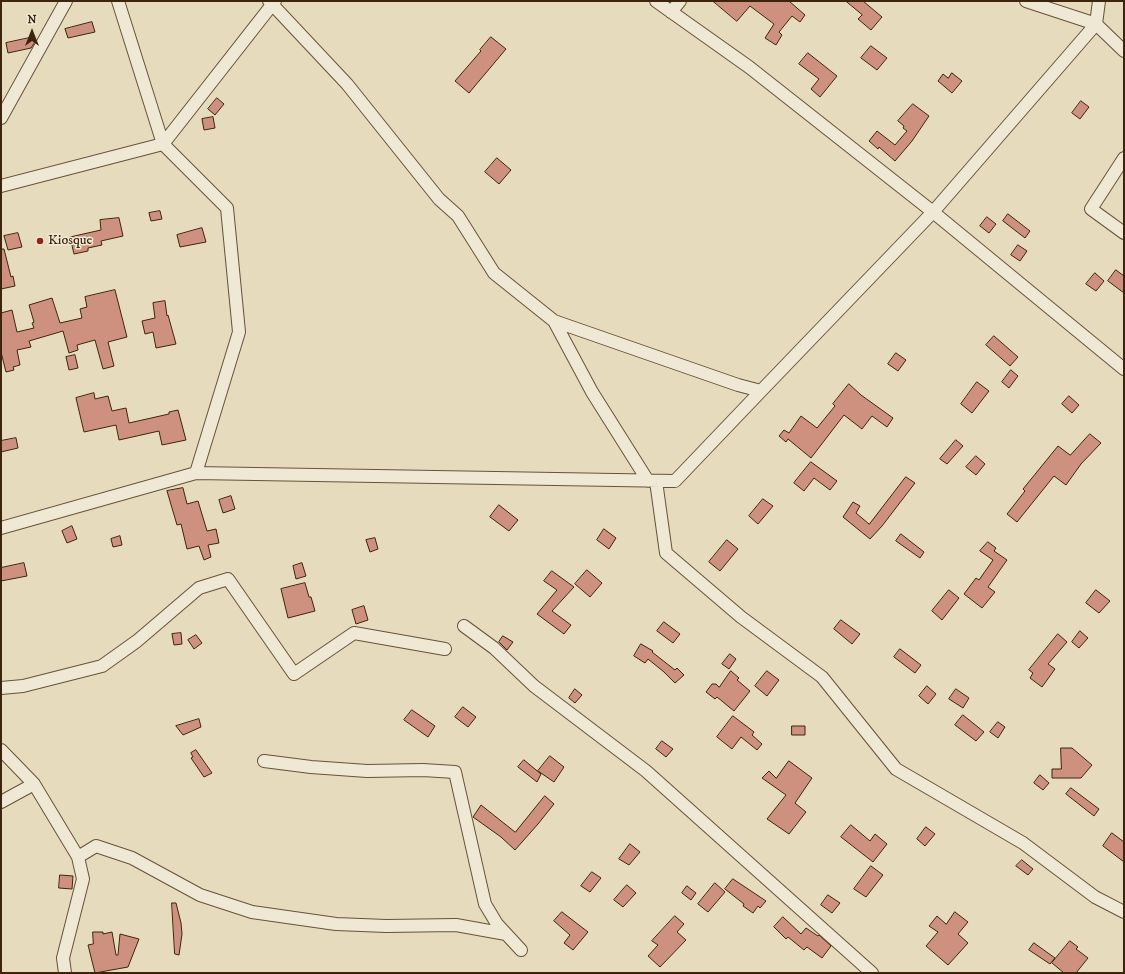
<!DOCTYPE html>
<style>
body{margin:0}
#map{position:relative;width:1125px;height:974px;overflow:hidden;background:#e7dbbd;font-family:"IM FELL DW Pica",serif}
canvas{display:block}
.frame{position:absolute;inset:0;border:2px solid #3d250d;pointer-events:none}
.north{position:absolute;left:12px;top:12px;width:40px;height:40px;-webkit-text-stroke:3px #efe8d4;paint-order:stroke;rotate:0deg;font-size:11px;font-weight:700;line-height:16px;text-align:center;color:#3d250d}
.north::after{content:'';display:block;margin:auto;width:14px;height:18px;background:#3d250d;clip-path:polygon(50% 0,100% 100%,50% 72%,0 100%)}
</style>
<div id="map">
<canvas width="1125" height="974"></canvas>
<div class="frame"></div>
<div class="north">N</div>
</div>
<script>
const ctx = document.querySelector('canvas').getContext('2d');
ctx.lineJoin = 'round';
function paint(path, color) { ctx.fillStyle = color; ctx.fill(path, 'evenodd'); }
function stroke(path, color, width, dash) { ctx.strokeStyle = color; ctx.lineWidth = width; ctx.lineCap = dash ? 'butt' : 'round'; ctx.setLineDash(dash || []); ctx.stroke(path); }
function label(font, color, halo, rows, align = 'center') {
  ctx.font = font + ' "IM FELL DW Pica",serif'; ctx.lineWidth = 3; ctx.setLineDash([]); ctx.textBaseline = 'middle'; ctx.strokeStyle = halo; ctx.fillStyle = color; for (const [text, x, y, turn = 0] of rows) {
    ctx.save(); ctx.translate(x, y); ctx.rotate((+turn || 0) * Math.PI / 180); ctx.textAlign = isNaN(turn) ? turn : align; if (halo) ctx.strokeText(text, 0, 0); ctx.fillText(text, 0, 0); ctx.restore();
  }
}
const building = new Path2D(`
 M713,1H789L805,15L800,22L792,16L779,32L782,35L776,45L765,38L774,24L750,6L737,21Z
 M846,1H863L882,17L871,30L858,19L862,15Z
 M92,22L95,32L68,38L65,29Z
 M34,37L35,42L31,48L8,53L6,43Z
 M491,37L506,49L469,93L455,81L481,51L480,50Z
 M871,46L887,58L877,70L861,58Z
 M808,53L837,76L820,97L811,89L819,79L799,64Z
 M952,73L962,81L952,93L938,81L943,74L948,78Z
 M217,98L224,104L215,115L208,109Z
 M1081,101L1089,107L1080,119L1072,113Z
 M913,104L929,116L912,141L895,161L879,147L878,149L869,141L877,131L895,145L907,131L903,128L904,126L898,121Z
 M213,117L215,128L204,130L202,119Z
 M497,158L511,170L499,184L485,172Z
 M160,211L162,219L151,221L149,213Z
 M1008,214L1030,231L1025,238L1003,221Z
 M987,217L996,224L989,233L980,226Z
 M119,218L123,236L101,241L102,245L88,248V251L74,254L70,237L101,230L100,220Z
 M202,228L206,242L180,247L177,235Z
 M18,233L22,247L8,250L4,236Z
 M1018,245L1027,251L1020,261L1011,255Z
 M1,249H4L11,277L13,276L15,286L1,289Z
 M1116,270L1124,276V293L1108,281Z
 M1095,273L1104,281L1096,291L1086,284Z
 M115,290L127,337L108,342L114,366L103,369L95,340L77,345L78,350L69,353L63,331L29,341L31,347L17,350L20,365L13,367L14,370L6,372L1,352V313L12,310L17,332L34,328L32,323L34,322L29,305L52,298L60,323L82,318L80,309L87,307L85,297Z
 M165,301L167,316L168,315L176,344L156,348L153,332L145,334L142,321L155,318L153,303Z
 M994,336L1018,357L1010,366L986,345Z
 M896,353L906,360L898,371L888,364Z
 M75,355L78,368L69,370L66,357Z
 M1011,370L1018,376L1009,388L1002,382Z
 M977,382L989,391L972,413L961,404Z
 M849,384L861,395L893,418L887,427L872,416L862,429L844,415L811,458L788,439L786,442L779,436L784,430L789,433L801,416L817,428L835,406L833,404Z
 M94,393L95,399L108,396L112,411L126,408L129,423L169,414V412L178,410L186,440L162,445L159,431L119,440L116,425L84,432L76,398Z
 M1069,396L1079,405L1072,413L1062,404Z
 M1090,434L1101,443L1081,464L1066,485L1054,476L1017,522L1007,514L1025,491L1023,489L1058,446L1070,455Z
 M16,438L18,448L1,452V441Z
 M956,440L963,446L947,464L940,459Z
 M976,456L985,464L976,475L966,467Z
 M811,462L837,481L830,490L814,478L804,491L794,483Z
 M906,477L915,483L882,526L870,539L843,517L853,502L860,506L856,513L869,524Z
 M183,488L187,504L198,501L207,531L216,529L219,543L208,545L211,557L204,560L199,546L187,549L181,524L177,525L167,491Z
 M231,496L235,509L223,513L219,500Z
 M763,499L773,506L758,524L749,516Z
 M499,505L518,520L509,531L490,517Z
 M72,526L77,539L67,543L62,531Z
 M604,529L616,538L609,549L597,540Z
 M901,534L924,552L920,558L896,541Z
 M120,536L122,545L113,547L111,539Z
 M375,538L378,549L370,552L366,540Z
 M727,540L738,549L720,571L709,562Z
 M988,542L996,548L994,551L1007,560L988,587L995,592L982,608L964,594L976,578L979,580L993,560L980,551Z
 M24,563L27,576L1,581V568Z
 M302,563L306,576L296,579L293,566Z
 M587,570L602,583L590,597L575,584Z
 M552,571L574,587L552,611L571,625L564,634L537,614L557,590L544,581Z
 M305,583L309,597H311L315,611L288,618L281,589Z
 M949,590L959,598L942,620L932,611Z
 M1096,590L1110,601L1099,613L1086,603Z
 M364,606L368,620L356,624L352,610Z
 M841,620L860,634L852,644L834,629Z
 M664,622L680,634L673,643L657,631Z
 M1080,631L1088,638L1079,648L1072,642Z
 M181,633L182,644L174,645L172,634Z
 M1058,634L1067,642L1048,664L1055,669L1042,687L1030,678L1033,673L1029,670Z
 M196,635L202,643L194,649L188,640Z
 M503,636L513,642L507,650L499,642Z
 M641,644L653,651L652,652L675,670L677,668L684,675L675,683L664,672L648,659L645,663L634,656Z
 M900,649L921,665L915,673L894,657Z
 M730,654L736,659L729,669L722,664Z
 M731,671L739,678L737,680L750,691L734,711L717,697L715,699L706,692L712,684H716L719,687Z
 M767,671L779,680L767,696L755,686Z
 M927,686L936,694L928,704L919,696Z
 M575,689L582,695L575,703L569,698Z
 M956,689L969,698L963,708L949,699Z
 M463,707L476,717L468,727L455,717Z
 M412,710L435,726L428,737L404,720Z
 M963,715L984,732L976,741L955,725Z
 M733,716L754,732L752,735L762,744L757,750L741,737L732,749L717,737Z
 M199,719L201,727L183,735L176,726Z
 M998,722L1005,727L998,738L990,732Z
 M792,726H805V735H792Z
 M662,741L673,749L666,757L656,749Z
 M1061,748H1072L1092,765L1081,778H1052V769H1061Z
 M196,750L212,773L204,777L191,758L193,757L191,753Z
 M550,756L564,767L554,782L538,771Z
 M524,760L541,774L537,782L518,767Z
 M789,761L812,778L795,803L806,812L789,834L767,819L786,795L762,778L769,771L776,778Z
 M1040,775L1049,783L1043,790L1034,783Z
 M1071,788L1099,809L1094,816L1066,794Z
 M545,796L554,804L538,824L515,850L501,837L473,817L481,805L515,832Z
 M851,825L870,841L875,834L887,844L873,862L841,837Z
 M926,827L935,834L925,846L917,839Z
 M1112,833L1124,842V862L1103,846Z
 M630,844L640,852L629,865L619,859Z
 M1022,860L1033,869L1028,875L1016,866Z
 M871,866L883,875L866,897L854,889Z
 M592,872L601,878L590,892L581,886Z
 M60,875L73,876L72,889L59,888Z
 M733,879L766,901L760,908L758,906L753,913L743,906L744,904L725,889Z
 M715,883L725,892L708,912L698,904Z
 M627,885L636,893L623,907L614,900Z
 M687,886L696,893L691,900L682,893Z
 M828,895L840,903L832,913L821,905Z
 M172,903H176L181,923L182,934L179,955L175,954Z
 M562,912L588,932L573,950L564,943L570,935L554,921Z
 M955,912L968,922L958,934L968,943L948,965L926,946L938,932L929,926L937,916L946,924Z
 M675,916L684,924L677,932L686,940L660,967L648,956L658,945L652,941Z
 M783,917L801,934L806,928L818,936L819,935L831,946L822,958L807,947L804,950L788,937L786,939L774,927Z
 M93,932H103V934L112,932L116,955H118L120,934L139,939L128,967L95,973L88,945L93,944Z
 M1070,941L1078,947L1076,949L1088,958L1076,973H1064L1052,963Z
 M1034,943L1055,958L1050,964L1029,950Z`);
const minor = new Path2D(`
 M118,1L163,144L227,208L239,332L196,473
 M269,1L347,84L439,199L458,216L494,273L554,321L738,385L761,391
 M656,1L749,67L933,212L1124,369
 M1026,1L1096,24L1124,51
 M671,12L680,1
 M1,118L66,1
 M1124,158L1091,209L1124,233
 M1,186L163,144L275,1
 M554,321L592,392L648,481
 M656,481L666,553L741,617L822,677L896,769L1023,843L1095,897L1124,912
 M1,528L196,473L675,481L761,391L933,212L1096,24L1099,1
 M464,626L494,648L534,686L646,771L872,973
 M1,688L23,686L102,666L137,641L199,588L228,579L294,674L354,633L445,649
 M1,750L34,784L78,857L83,879L63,958L65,973
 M264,761L311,767L367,771L423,770L455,772L485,904L497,924L521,950
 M1,802L34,784
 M78,857L96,846L132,858L200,895L252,912L336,924L386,926L456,925L506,934`);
const markers = [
 [40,241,4,"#8f2418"]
];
const poiNames = [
 ["Kiosque",48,241]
];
paint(building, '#cf917f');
stroke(building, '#3d250d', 1);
stroke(minor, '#685239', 14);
stroke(minor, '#efe8d4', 12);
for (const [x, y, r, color] of markers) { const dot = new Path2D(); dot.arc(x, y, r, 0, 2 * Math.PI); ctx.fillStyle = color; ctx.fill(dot); stroke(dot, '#efe8d4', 1.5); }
label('14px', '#3d250d', '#efe8d4', poiNames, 'left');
</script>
